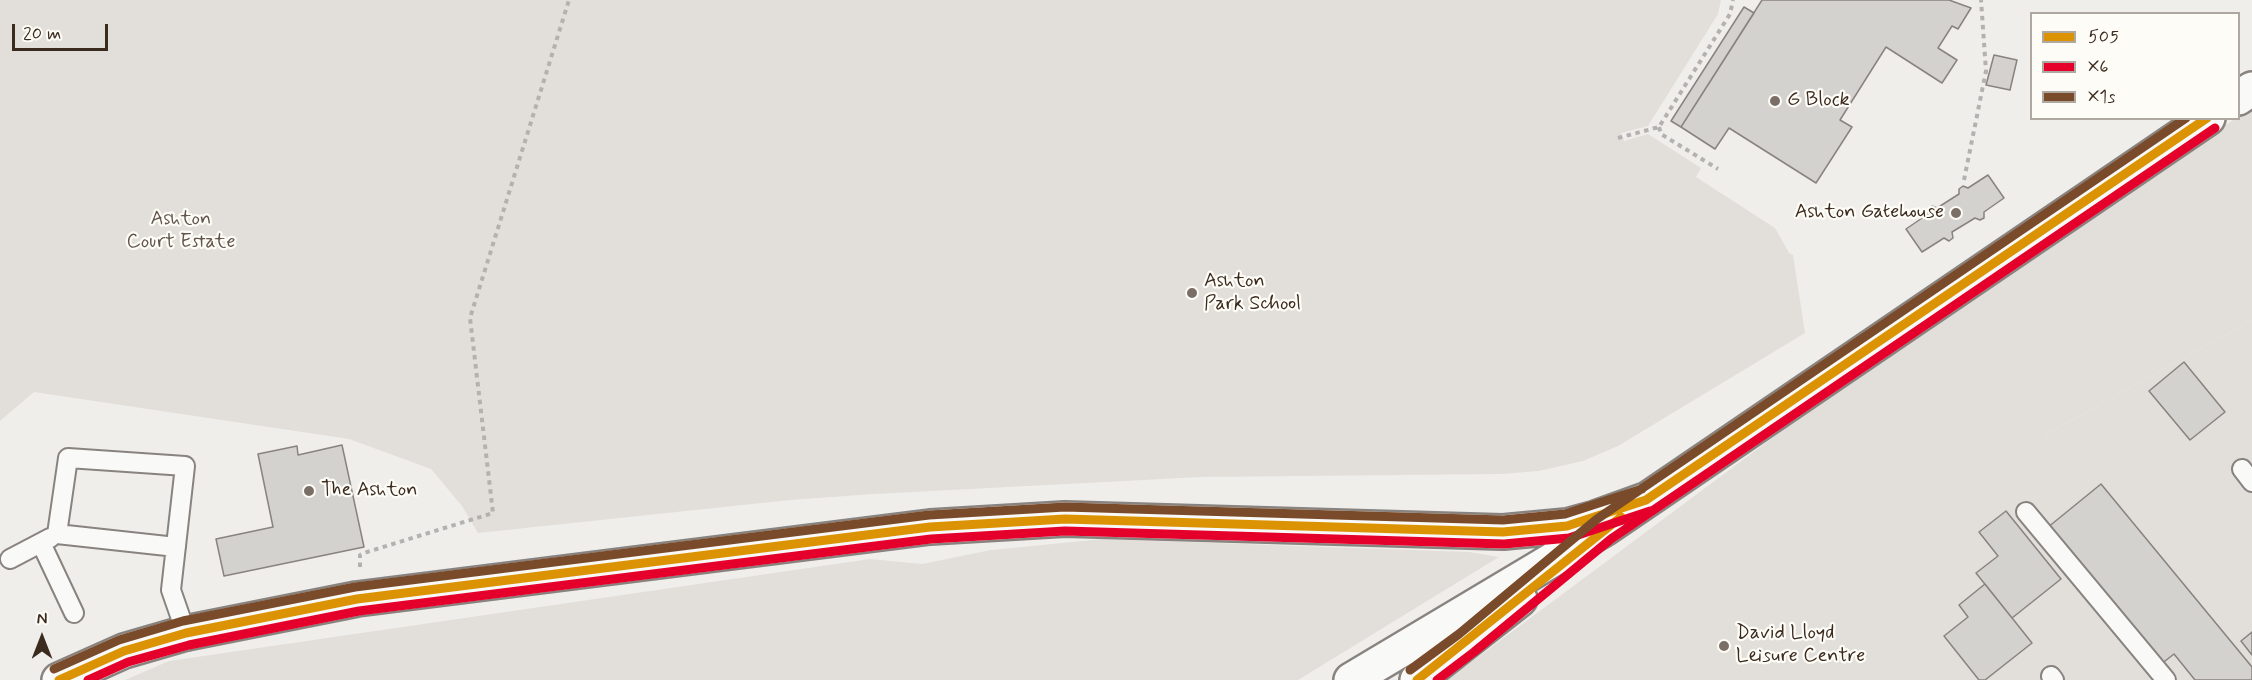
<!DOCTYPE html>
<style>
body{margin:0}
#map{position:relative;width:2252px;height:680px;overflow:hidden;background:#f0eeeb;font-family:Mynerve,sans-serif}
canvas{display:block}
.legend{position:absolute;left:2030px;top:12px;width:210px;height:108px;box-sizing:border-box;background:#fdfcf7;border:2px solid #afa8a0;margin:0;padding:8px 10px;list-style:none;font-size:18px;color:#3b2a1e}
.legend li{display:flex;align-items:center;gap:12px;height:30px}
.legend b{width:30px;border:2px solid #afa8a0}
.north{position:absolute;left:12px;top:608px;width:60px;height:60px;-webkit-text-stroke:4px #fdfcf7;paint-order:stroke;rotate:0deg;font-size:16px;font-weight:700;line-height:24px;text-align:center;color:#3b2a1e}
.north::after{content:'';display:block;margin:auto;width:21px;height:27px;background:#3b2a1e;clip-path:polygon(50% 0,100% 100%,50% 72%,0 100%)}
.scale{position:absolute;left:12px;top:24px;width:96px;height:27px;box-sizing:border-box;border:3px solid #3b2a1e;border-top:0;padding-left:8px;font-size:18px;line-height:21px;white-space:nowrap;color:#3b2a1e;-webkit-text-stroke:4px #fdfcf7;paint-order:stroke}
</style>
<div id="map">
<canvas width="2252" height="680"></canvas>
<ul class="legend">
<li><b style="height:8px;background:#db9304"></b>505</li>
<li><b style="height:8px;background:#e4002b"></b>X6</li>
<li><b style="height:8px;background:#7a4b2a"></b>X1s</li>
</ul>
<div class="north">N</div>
<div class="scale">20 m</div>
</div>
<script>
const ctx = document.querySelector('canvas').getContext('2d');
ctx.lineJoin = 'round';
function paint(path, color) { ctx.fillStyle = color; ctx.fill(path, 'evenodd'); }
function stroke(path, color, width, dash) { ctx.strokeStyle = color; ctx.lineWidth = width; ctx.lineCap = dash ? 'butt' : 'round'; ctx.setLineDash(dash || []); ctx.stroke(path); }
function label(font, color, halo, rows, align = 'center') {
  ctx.font = font + ' Mynerve,sans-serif'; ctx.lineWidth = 4.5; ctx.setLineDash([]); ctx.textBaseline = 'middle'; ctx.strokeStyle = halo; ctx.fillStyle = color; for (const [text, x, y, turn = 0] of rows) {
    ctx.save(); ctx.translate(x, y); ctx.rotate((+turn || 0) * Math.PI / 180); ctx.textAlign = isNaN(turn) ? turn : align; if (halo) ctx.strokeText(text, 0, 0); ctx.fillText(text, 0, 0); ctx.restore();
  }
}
const built = new Path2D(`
 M2252,320V680H1946L1978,590L2047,434Z`);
const green = new Path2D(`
 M0,0H1721L1718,14L1648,126L1621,133L1624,141L1648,134L1701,168L1696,177L1775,228L1789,253L1793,255L1805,333L1618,446L1583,461L1539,471L1501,474L1201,477L874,494L790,500L478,533L462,506L431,469L349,439L34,392L0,421Z
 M2252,108V320L2047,434L1946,680H1447L1861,372L2101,203L2235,119L2238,118L2239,116Z
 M1103,539L1469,552L1499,557L1298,680H125L169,661L870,559L922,564L991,550Z`);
const building = new Path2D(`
 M1762,0H1949L1971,8L1958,29L1952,26L1938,48L1957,60L1942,83L1886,47L1840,120L1852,127L1816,183L1729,128L1715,149L1681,127Z
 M1744,7L1754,13L1681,127L1671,121Z
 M1994,55L2017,60L2010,90L1986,85Z
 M1988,175L2004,198L1984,212V218L1980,220L1975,218L1952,232L1953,238L1949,241L1944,238L1922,252L1906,229L1928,214V209L1932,206L1937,208L1959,194V189L1963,186L1968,188Z
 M2184,362L2225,412L2190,440L2149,391Z
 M342,445L364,547L224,576L216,539L273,527L258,454L297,446L298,455Z
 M2101,484L2252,667V680H2195L2174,654L2160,665L2047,528Z
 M2006,511L2061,579L2012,618L1976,573L1998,556L1979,532Z
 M1985,584L2032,643L1985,680H1979L1944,636L1968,617L1959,605Z
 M2252,632V655L2241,641Z`);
const path = new Path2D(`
 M1659,127L1661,134L1718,169
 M1618,138L1659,127L1730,14L1733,0
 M1964,180L1986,71L1981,0
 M360,567V555L367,552L493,513L470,318L569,0`);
const service = new Path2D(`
 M2242,469L2252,482
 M2026,512L2166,680
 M41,543L74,613
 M176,547L57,534L68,458L185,466L171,590L186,633
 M10,559L50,538
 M2051,676L2054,680`);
const secondary = new Path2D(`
 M59,680L124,651L186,633`);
const trunk = new Path2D(`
 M2238,98L2252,89
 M186,633L357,599L930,527L1065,519L1503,532L1567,526L1596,518L1646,500
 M1351,680L1604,529L2208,118
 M1417,680L1520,599`);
const bus1 = new Path2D(`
 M59,680L124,651L186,633L357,599L930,527L1065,519L1503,532L1567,526L1646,500L2207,118
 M1417,680L1621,517`);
const bus2 = new Path2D(`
 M88,680L128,662L189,645L359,611L931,539L1065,531L1504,544L1569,538L1650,511
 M1437,680L1474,652L1611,539L2215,128`);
const bus3 = new Path2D(`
 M54,669L119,640L183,621L355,587L929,515L1065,507L1503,520L1565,514L1642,489
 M1410,670L1459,634L1597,519L2186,118`);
const markers = [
 [1775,101,6,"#7a6f66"],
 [1956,213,6,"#7a6f66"],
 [1192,293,6,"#7a6f66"],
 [309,491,6,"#7a6f66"],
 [1724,646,6,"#7a6f66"]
];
const poiNames = [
 ["G Block",1787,101],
 ["Ashton Gatehouse",1944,213,"right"],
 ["Ashton",1204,282],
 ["Park School",1204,305],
 ["The Ashton",321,491],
 ["David Lloyd",1736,634],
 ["Leisure Centre",1736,657]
];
const parkNames = [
 ["Ashton",181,220],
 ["Court Estate",181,243]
];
paint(built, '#e2deda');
paint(green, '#e2dfda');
paint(building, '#d4d2cf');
stroke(building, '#88837f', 1.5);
stroke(service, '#88837f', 22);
stroke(secondary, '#88837f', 38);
stroke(trunk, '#88837f', 38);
stroke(path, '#b4b2b0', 4, [4.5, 4.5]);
stroke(service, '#f9f9f7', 18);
stroke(secondary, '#f9f9f7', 33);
stroke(trunk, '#f9f9f7', 33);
stroke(bus1, '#db9304', 9);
stroke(bus2, '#e4002b', 9);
stroke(bus3, '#7a4b2a', 9);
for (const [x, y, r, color] of markers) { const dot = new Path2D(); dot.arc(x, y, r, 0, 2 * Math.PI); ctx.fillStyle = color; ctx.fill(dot); stroke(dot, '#fdfcf7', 2); }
label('20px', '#3b2a1e', '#fdfcf7', poiNames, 'left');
label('20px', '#62544a', '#fdfcf7', parkNames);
</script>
